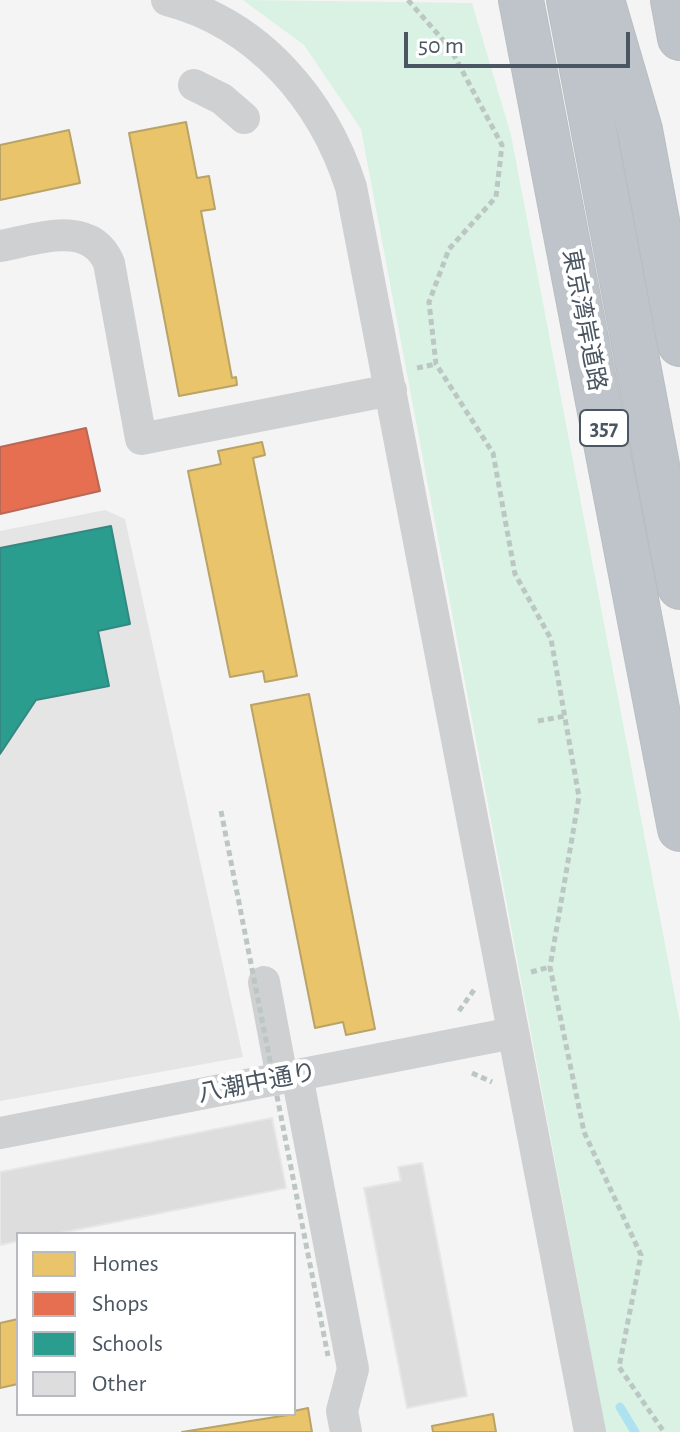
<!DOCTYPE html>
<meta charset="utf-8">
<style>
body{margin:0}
#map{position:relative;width:680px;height:1432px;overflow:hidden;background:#f4f4f4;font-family:"Alegreya Sans",sans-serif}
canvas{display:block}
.legend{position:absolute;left:16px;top:1232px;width:280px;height:184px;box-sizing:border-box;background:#fff;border:2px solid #b7bbc0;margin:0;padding:10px 14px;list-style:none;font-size:24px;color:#4a5661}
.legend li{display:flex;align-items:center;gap:16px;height:40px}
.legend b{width:40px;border:2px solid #b7bbc0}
.scale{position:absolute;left:404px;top:32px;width:226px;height:36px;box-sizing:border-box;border:4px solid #4a5661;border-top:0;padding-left:10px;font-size:24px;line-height:28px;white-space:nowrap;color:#4a5661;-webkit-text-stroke:6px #fff;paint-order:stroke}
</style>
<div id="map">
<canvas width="680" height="1432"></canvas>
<ul class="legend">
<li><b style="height:22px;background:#e9c46a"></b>Homes</li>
<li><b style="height:22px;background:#e76f51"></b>Shops</li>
<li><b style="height:22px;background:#2a9d8f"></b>Schools</li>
<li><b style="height:22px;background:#ddddde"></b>Other</li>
</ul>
<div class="scale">50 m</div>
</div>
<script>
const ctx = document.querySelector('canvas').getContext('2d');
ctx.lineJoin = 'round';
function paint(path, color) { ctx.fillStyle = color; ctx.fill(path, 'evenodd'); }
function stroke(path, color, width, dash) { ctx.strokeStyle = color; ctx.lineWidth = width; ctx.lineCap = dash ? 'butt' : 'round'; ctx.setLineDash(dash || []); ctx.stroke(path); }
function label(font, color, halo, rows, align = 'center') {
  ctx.font = font + ' "Alegreya Sans","Noto Sans JP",sans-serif'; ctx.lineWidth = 8; ctx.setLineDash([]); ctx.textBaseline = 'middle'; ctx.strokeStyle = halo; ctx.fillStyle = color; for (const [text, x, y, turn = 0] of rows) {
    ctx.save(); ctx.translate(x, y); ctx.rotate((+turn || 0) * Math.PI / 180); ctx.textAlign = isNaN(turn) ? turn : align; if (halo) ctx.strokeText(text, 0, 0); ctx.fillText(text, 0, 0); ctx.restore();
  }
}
const education = new Path2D(`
 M105,510L125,519L243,1057L0,1101V531Z`);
const green = new Path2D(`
 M243,0L472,3L511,135L680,1023V1432H606L361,129L304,45Z`);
const homes = new Path2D(`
 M186,122L197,178L209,176L215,209L201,211L232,378L236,377L237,385L179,396L129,133Z
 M69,130L80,183L0,200V145Z
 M262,442L265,455L253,458L297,676L265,682L263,671L230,677L188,471L221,464L218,451Z
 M309,694L375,1029L346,1035L343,1022L315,1028L251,705Z
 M18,1319V1384L0,1388V1323Z
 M308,1408L312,1432H182L294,1414V1411Z
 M493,1414L496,1432H433L432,1426Z`);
const shops = new Path2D(`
 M86,428L100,491L0,514V447Z`);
const schools = new Path2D(`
 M111,526L130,624L98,631L109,686L36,700L0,754V548Z`);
const stream = new Path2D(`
 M620,1407L635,1432`);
const building = new Path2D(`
 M272,1118L286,1188L55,1234H18V1241L0,1245V1172Z
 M422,1163L467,1396L407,1408L364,1188L401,1181L398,1167Z`);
const path = new Path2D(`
 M408,0L450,48L502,145L496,197L449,249L429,302L436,364L493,453L515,574L551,639L579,797L550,967L584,1132L641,1255L619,1367L664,1432
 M417,368L436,364
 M538,721L565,716
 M531,972L550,967
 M459,1011L474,990
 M472,1073L492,1082`);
const minor = new Path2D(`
 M167,0C259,24 323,100 351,187L590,1432
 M194,85L222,99L244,118
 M0,246C38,239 90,219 109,263L141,439L391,390
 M264,982L282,1078
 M297,1075L353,1369L342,1411L346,1432
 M0,1133L513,1033`);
const highway = new Path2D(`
 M521,0L680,829
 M569,0L680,587
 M602,0L640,130L680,344
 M673,0L680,38`);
const pathBridge = new Path2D(`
 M221,811L328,1356`);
const shields = [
 [604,428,48]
];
const shieldNames = [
 ["357",604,428]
];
const streetNames = [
 ["東京湾岸道路",584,320,79],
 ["八潮中通り",257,1083,-11]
];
paint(education, '#e6e5e6');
paint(green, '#d9f2e3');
paint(homes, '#e9c46a');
stroke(homes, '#b9a367', 2);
paint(shops, '#e76f51');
stroke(shops, '#b86856', 2);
paint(schools, '#2a9d8f');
stroke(schools, '#348881', 2);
stroke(stream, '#aee2f0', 9);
paint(building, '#ddddde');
stroke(building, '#e5e6e7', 2);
stroke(highway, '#b9bec3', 46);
stroke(path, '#bcc7c4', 5, [6, 4]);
stroke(minor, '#ced0d2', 32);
stroke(highway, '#bec4c9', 44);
stroke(pathBridge, '#bcc7c4', 5, [6, 4]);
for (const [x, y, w] of shields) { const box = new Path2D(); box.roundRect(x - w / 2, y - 18, w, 36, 6); ctx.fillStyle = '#fff'; ctx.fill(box); stroke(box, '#4a5661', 2); }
label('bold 22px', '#4a5661', null, shieldNames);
label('24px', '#4a5661', '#fff', streetNames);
</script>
